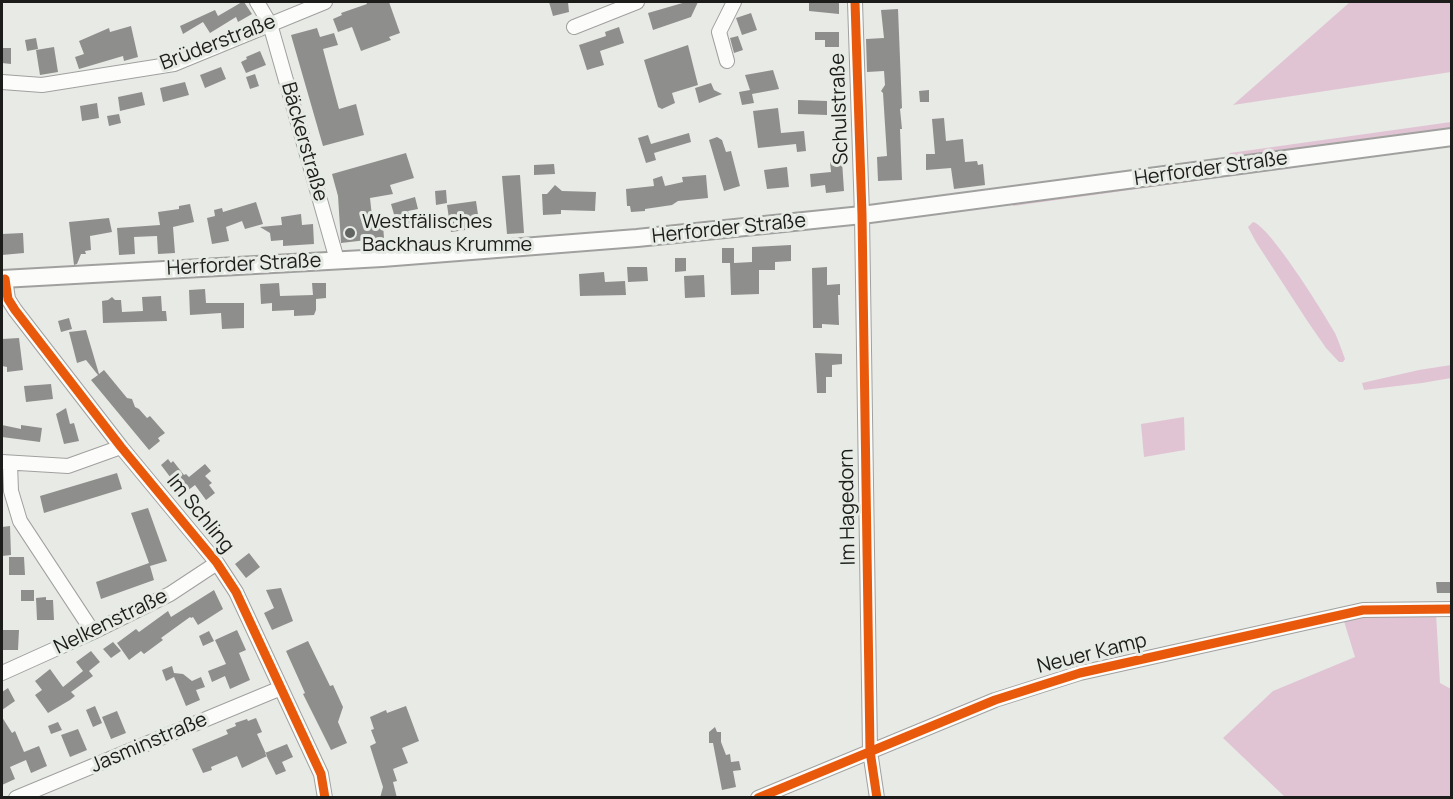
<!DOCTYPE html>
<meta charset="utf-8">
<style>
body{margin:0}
#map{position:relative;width:1453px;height:799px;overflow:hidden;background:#e8eae6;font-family:Manrope,sans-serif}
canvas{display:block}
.frame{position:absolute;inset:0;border:3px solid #1c1d1b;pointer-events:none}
</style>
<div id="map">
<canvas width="1453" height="799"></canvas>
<div class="frame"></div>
</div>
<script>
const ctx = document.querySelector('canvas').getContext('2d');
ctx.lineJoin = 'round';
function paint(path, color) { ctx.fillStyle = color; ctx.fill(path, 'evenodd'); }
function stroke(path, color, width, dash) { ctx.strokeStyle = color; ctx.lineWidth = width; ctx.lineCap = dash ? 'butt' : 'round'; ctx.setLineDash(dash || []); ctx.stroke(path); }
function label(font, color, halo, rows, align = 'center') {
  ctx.font = font + ' Manrope,sans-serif'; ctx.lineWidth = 6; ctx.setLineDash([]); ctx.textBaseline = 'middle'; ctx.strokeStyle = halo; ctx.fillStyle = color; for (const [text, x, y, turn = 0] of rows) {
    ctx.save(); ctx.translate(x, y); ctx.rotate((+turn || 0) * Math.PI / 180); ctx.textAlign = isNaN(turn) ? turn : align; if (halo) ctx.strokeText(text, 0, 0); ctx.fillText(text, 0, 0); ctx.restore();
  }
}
const green = new Path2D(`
 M1350,2H1451V72L1233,105Z
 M1451,122V146L1013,206L1016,187L1225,159L1230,153Z
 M1253,222C1269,225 1325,315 1335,333C1339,342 1342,351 1345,359L1343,362H1339L1326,348L1308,322L1256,242L1248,227Z
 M1451,365V378L1422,383L1364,390L1362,383L1419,370Z
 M1184,417L1185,450L1144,457L1141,424Z
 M1436,613L1440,683L1451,689V797H1285L1223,738L1273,691L1355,657L1343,618L1368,614Z`);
const building = new Path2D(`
 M242,2H244L252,14L238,22L236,17L210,33L203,22L183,34L180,26L215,10L218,16Z
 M366,2H389L400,33L389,37L391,40L361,51L352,27L338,32L333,19L342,15L341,13L367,4Z
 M549,2H568L569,12L553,16Z
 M686,2H698L691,17L653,30L648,13Z
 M809,2H839V14L809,11Z
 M898,9L902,108L900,109L902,129H900L902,180L878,181L877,157L887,156L883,93L881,91L885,85L884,71L867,72L866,39L884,38L881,10Z
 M751,13L757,30L742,35L736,18Z
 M131,26L138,57L124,61L123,56L79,69L75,57L84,54L79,41L109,28L110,32Z
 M619,27L624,43L600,51L604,65L587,70L579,45L606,36L605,32Z
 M317,28L320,37L334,33L338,45L323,49L339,109L356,104L364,135L323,146L291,35Z
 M815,32H839V47H825V40H815Z
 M738,36L743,50L734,53L730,38Z
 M36,38L38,49L27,51L25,40Z
 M688,45L698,85L672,93L675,103L662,109L658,107L644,60Z
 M54,47L58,72L40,75L36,50Z
 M2,48H11V64L2,63Z
 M260,51L266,65L246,73L241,62L247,59L246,57Z
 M221,67L226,79L205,88L200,75Z
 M773,70L779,89L752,94L754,103L742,105L739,92L750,90L745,75Z
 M255,74L259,86L250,89L246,77Z
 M185,82L189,95L163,102L160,88Z
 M711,83L714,90L722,94L699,103L695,88Z
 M929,90V102H920L919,91Z
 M142,92L145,105L120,111L118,97Z
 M798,100L827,101V115L798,114Z
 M97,103L99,118L82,121L80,106Z
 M778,108L781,133L804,131L806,151L797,152L796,144L758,148L753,111Z
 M119,114L121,123L109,126L107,116Z
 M944,118L946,141L963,139L965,162L977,161L978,165L983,164L985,185L954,189L951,168L926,170V154H935L932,119Z
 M689,133L691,142L654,153L656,160L646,163L638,138L648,135L651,144Z
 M717,137L722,140L726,152L731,151L740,186L724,191L709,140Z
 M406,153L414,178L390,185L393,194L370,198L373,226L383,225L384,238L341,243L338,196L332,174Z
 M842,161L844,191L826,193L825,185L811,187L810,174L831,172L830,162Z
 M554,164L555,174L534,175V165Z
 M787,167L789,187L767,189L764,170Z
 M520,175L524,233L507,234L502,176Z
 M706,175L708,198L678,201L672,205L645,209V211L631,212L630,206H627L626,189L654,186L653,179L662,176L665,186L683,182L682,177Z
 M555,185L562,191L596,192L595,211L561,210V214L543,215L542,194H547Z
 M446,190L447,203L436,205L435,191Z
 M415,197L418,209L408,211L412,224L398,228L391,204Z
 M476,201L480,228L451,232L447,205Z
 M256,202L263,224L245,229L242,221L226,227L229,241L212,244L207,218L215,216L214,210L222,208L223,212Z
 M190,204L194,222L173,227L175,253L158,254L157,236L134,237L135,254L119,255L117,228L160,225L158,212L179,209V206Z
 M301,214L302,225L313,224L314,244L283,246V240L271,241L270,233L260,227L282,225L281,217Z
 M109,218L112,232L90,236L91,250L85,251L86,254H81L77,264L74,265L69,222Z
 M23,233L24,253L2,255V234Z
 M791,245V261L775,262V270H759V294L731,295L730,263H722V248H734V263L752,262V247Z
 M675,258H686V271L675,272Z
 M627,267H647L648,281L628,282Z
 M827,267V285L840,284V295H838L839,325L822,324V328H813L812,268Z
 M604,272L605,282L625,281L626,295L580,296L579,274Z
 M704,275L705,297L685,298L684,276Z
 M279,283L280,296L313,295L312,283H326V298L316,299V310L314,315L294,316V310L272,311V303L261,304L260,284Z
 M205,289L206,303H244V328L222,329L221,313L190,315L189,290Z
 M161,296L162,311H166L167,321L103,323L102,301L108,300L112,297L115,300H121L122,312L143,311L142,297Z
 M69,318L72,329L61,332L58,321Z
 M86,330L99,374L104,370L127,398L132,399L135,407L139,409L147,418L150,416L165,433L158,438L160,441L149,450L91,380L98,375L86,360L77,363L69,332Z
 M19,338L23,370L7,372V367L2,366V339Z
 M815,353L842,354V364L832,365V377H826V393H817Z
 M51,384L53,399L26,402L24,386Z
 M66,408L70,424L74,423L79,441L64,444L56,414Z
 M2,425L21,429V425L42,428L40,442L2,437Z
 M168,459L171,463L173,461L184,475L186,474L189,477L205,464L211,471L205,476L212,483L209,485L215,493L206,500L195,485L183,494L161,465Z
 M117,473L122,489L44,513L40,496Z
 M148,508L167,561L150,566L154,580L101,599L96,582L149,563L131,513Z
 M10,526L11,555L2,556V527Z
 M249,553L260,567L246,578L235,564Z
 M9,557H24L25,575H9Z
 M1436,582H1452V593H1437Z
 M281,588L293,621L272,630L264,613L274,608L266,590Z
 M21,590H34V601H21Z
 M214,590L223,609L198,625L193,617L191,618L190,617L161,638L163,640L144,654L141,651L129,660L117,643L136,629L139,632L168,611L171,617Z
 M46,597V600H53L54,620H37L36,598Z
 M2,630H19L18,650H2Z
 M237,630L246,650L239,653L250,680L230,689L225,676L212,682L208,671L226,664L215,640Z
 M209,631L214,641L203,646L199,636Z
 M308,641L330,686L333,685L343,707L338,722L347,743L331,750L303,694L305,693L286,651Z
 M113,642L121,651L111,658L103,649Z
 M91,651L100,662L89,671L93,676L71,692L75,696L70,700L48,713L35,695L42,690L35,681L50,669L63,687L83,671L76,662Z
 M172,666L174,673L183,674L192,681L201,677L205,687L196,690L200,700L186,706L174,677L166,681L162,670Z
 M8,688L15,701L2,710V692Z
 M95,706L102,723L93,727L86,710Z
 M406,706L419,741L402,748L408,763L393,769L397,781L393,782L397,798H380L383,787L370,746L376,743L371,730L374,729L370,717L386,710L387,713Z
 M117,711L126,733L111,739L102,717Z
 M2,717L12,733L15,731L24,752L39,746L47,766L31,773L26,760L10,767L15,779L2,785Z
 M256,718L262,732L257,734L267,756L242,768L237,756L211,767L212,770L203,773L192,749L228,734L226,730L236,726L235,723L247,719L248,721Z
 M58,722L62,730L51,734L48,726Z
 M715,727L717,732H721V742L726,755L730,754L731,762L739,761L741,770L733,771L736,787L722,790L713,743H709V732Z
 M78,729L87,750L70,757L61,735Z
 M287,744L293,757L282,762L286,771L276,775L265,753Z`);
const minor = new Path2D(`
 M257,2L270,24L337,260
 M855,2L862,215L870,751L877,798
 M574,27L637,2
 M727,61L719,32L734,2
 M2,82L42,85L174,64L325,2
 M5,279L8,299L15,310L121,447L217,563L236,592L321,774L325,798
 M2,462L68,466L121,447
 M10,464L11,491L20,521L93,632
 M2,673L93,632L170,594L217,563
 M16,798L281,688
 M758,798L995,700L1080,673L1363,610L1452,609`);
const major = new Path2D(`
 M2,279L382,258L637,238L862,215L1452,137`);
const cycleway = new Path2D(`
 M855,2L862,215L870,751L877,798
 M5,279L8,299L15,310L121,447L217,563L236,592L321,774L325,798
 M758,798L995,700L1080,673L1363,610L1452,609`);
const markers = [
 [350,233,6,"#636562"]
];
const streetNames = [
 ["Brüderstraße",218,43,-21],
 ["Schulstraße",840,109,-92],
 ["Bäckerstraße",304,142,74],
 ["Herforder Straße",1211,169,-8],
 ["Herforder Straße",729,229,-6],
 ["Herforder Straße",244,265,-3],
 ["Im Hagedorn",848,507,-91],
 ["Im Schling",200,514,51],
 ["Nelkenstraße",111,622,-26],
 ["Neuer Kamp",1092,654,-14],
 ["Jasminstraße",149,743,-23]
];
const poiNames = [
 ["Westfälisches",362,222],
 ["Backhaus Krumme",362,245]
];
paint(green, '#e0c4d3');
paint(building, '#8e8f8d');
stroke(minor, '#a0a19f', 16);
stroke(major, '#a0a19f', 20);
stroke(minor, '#fcfcfb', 14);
stroke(major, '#fcfcfb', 16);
stroke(cycleway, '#e8590c', 9);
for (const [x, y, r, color] of markers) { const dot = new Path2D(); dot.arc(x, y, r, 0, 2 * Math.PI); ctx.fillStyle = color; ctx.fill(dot); stroke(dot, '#e7ebe5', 2); }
label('20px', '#1c1d1b', '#e7ebe5', streetNames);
label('20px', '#1c1d1b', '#e7ebe5', poiNames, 'left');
</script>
